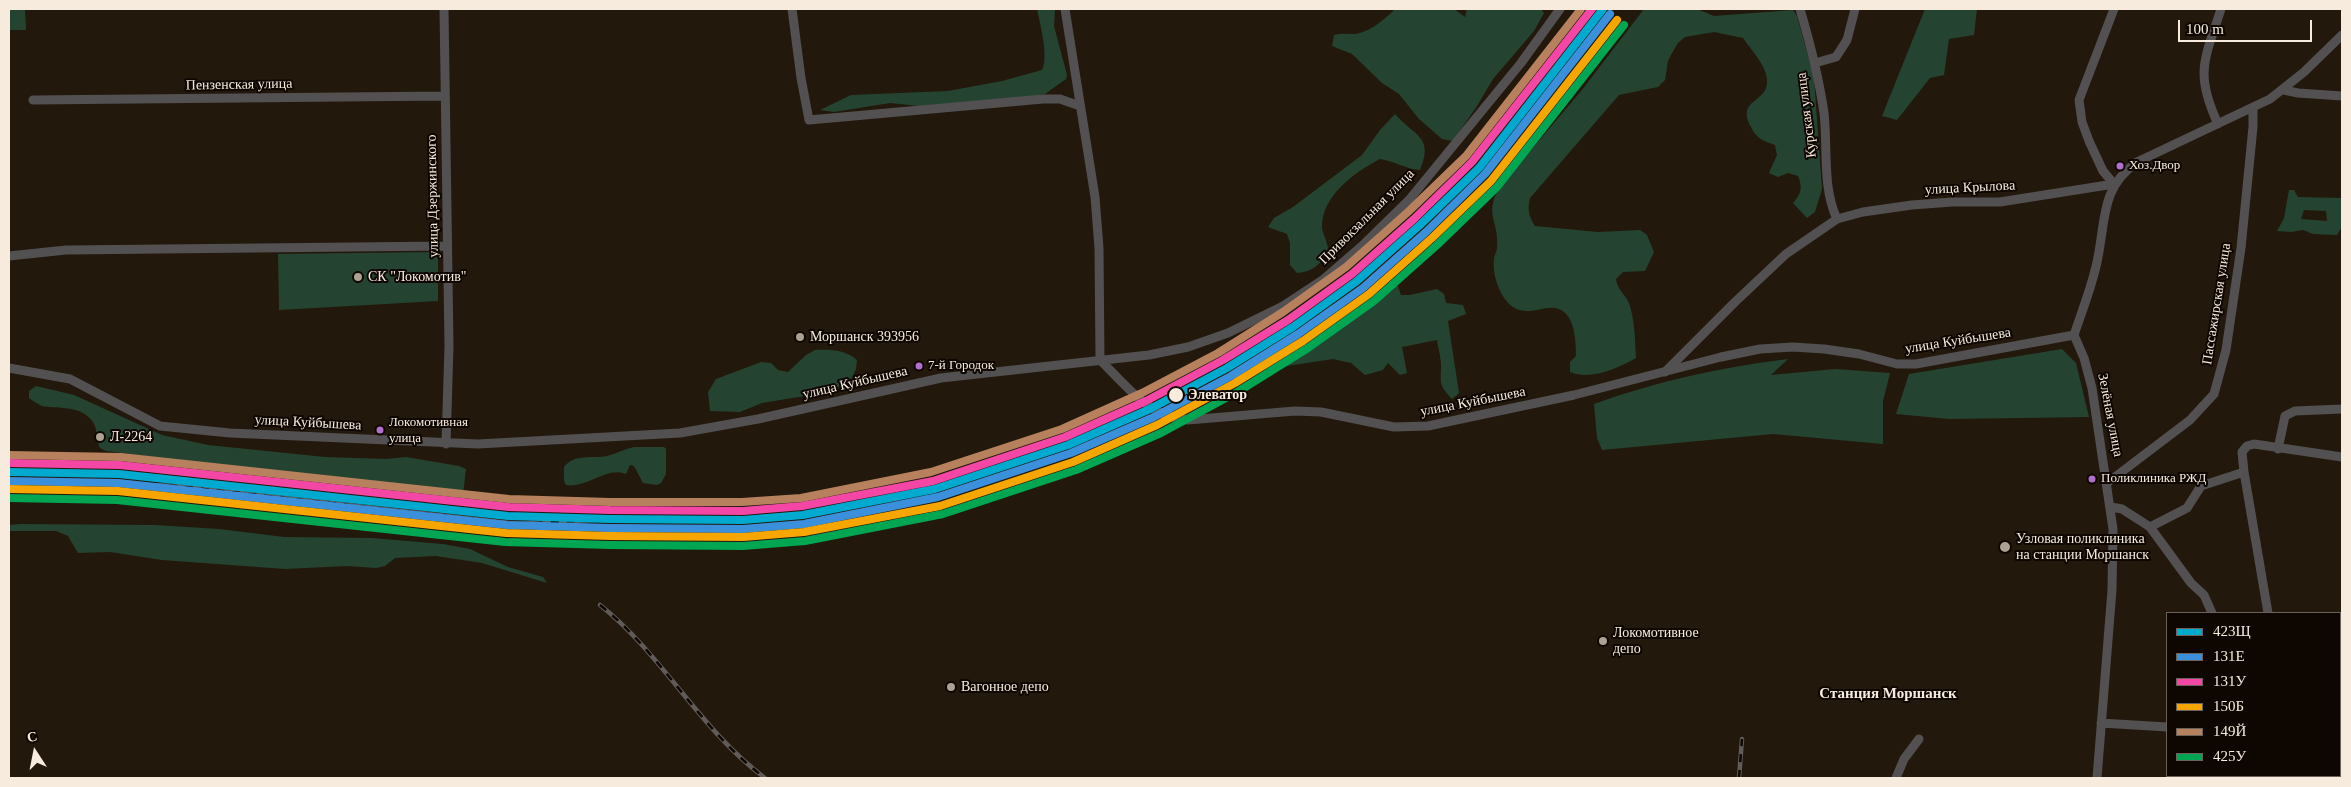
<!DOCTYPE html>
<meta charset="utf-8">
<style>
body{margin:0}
#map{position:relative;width:2351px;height:787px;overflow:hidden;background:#23180c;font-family:"Times New Roman",serif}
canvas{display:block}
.frame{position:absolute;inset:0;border:10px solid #f7ebdd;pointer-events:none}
.legend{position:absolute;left:2166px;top:612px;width:175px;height:165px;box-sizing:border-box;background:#0e0601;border:1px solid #6b6259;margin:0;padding:6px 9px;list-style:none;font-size:15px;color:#f7ebdd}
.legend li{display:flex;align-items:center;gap:10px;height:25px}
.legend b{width:25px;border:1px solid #6b6259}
.north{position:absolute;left:10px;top:727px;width:50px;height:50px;-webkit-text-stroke:4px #0e0601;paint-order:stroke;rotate:349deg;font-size:14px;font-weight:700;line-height:20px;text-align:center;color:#f7ebdd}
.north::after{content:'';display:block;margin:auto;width:18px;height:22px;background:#f7ebdd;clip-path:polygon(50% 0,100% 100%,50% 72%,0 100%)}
.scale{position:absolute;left:2178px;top:20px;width:134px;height:22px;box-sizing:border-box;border:2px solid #f7ebdd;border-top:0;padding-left:6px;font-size:15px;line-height:18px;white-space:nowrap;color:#f7ebdd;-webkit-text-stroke:4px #0e0601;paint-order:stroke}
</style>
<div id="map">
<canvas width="2351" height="787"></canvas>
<div class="frame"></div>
<ul class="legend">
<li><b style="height:6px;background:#00a9ce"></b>423Щ</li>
<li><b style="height:6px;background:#3a90db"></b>131Е</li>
<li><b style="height:6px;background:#f346a5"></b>131У</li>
<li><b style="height:6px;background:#f7a600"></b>150Б</li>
<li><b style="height:6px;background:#b6815c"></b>149Й</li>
<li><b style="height:6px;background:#00a651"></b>425У</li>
</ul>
<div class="north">С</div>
<div class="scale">100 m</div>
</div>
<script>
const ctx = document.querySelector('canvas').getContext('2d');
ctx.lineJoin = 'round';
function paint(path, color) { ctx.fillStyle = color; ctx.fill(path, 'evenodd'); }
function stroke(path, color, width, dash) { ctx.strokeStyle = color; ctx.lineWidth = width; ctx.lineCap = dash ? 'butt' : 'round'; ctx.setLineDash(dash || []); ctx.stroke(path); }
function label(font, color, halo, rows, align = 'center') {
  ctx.font = font + ' "Times New Roman",serif'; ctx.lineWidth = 4; ctx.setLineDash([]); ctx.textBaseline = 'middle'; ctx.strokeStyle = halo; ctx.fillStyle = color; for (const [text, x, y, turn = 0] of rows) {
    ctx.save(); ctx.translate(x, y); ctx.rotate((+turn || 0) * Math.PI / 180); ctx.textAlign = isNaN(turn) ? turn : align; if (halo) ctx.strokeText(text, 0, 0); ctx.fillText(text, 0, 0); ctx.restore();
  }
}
const green = new Path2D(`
 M9,9H25L26,30H9Z
 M1037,9H1055L1054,26L1067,75L1066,79L1045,94L1032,96L919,106L890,103L834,112L820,110L851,95L948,91L1002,81L1042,70C1049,56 1040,24 1037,9Z
 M1395,9H1454L1465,17L1467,9H1541L1544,13L1534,31L1493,79L1477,106L1453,141L1442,139L1419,119L1399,94L1382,83L1352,54L1332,46L1334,35C1342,33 1347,34 1354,34C1369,33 1385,19 1395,9Z
 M1644,9H1697L1714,16L1793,10L1797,16L1814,78L1822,189L1815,212L1807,218L1793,203C1801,194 1803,188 1798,176L1788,173L1778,177L1769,173L1777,155L1775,145C1763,141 1756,138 1751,127C1736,99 1767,103 1767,82C1768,67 1751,50 1743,38L1714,32L1685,37L1678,43L1672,53L1668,61L1665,80L1658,87L1619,95L1530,198C1527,210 1529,216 1535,226L1598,232L1640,230L1647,235L1654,252L1645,271L1623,272L1616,279C1618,292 1627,295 1630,306C1635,323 1635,341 1636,358C1618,368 1590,381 1570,372V362L1576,356C1576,342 1575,317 1561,310C1547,302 1531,318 1513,307C1500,298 1492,275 1494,259C1494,255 1497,252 1497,248C1500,220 1481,213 1503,183L1582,90Z
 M1925,9H1977L1974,35L1949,39L1944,75L1930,78L1897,120L1882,116Z
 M1395,114C1415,137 1434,136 1420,170C1406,169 1394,161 1380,159C1355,172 1321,196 1322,228C1323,235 1328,242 1328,250C1321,264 1313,272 1297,273L1290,265V243L1287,234L1268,227L1274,218L1293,207L1362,155L1380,130Z
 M2289,190H2294L2298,197L2342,198V227L2337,235L2313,234L2303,230L2291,232L2277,231L2284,218ZM2304,210L2326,211L2327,221L2301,219Z
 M438,252V301L279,310L278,254Z
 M1389,285L1398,286L1401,295H1410L1437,289L1444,294L1446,303L1463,305L1466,314L1448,321L1459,393L1452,399C1438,384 1441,383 1441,365C1441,357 1438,348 1437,340L1402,347L1407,373L1400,375L1388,363L1383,370L1365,375L1351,363L1333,359L1254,371L1251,362L1257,356L1267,354L1332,311L1366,299Z
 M2062,349L2076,363L2089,417L1949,419L1896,414L1909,374Z
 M815,350C828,349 847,350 857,360L856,369L850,382L823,393L762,403L740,412L710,411L708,392L716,379L761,362L771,363L778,370L788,372L806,355Z
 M1788,359L1771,375L1835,369L1890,373L1883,401V444L1773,434L1602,450L1597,438L1594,404C1657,381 1722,367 1788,359Z
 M36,386L74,395L162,435L208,445L325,457L387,459L406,457L459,466L466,469L463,495L458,498L443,497L386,486L106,451L100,448C96,440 98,430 93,422C81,405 60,409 42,406C38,404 33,401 29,398V391Z
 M634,447H664L666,449V474L661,483L657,485L643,483L634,466L630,465L626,474C606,466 587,489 566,485L564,481V467C575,453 592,459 607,456C616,454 624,449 634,447Z
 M20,524L155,525L219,529L284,537L372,538L443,544L470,549L508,567L543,577L547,583L482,563L436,556L395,558L385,566L376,568L347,566L285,569L162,560L110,552L78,553L68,536L56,531H10L9,525Z`);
const minor = new Path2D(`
 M444,9L449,346L446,444
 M792,9L801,78L809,120L1043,99H1060L1080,106
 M1065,9L1095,197L1099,248L1100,360
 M1800,9C1810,43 1819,78 1824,113C1828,149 1822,187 1837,219
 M1815,63L1836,57L1847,40L1855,9
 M2284,90L2298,93L2342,96
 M33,100L445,96
 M2218,124C2194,72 2205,59 2221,9
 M2114,184L2103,171L2089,141L2082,122L2079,100L2114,9
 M9,256L66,250L447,246
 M1100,360C1127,386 1148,417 1188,420L1295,411L1321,412L1394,427L1428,426L1574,395L1721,357L1760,349L1793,347L1824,349L1859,354L1897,364H1916L2074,335
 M9,368L70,379L160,426L230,433L478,444L680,433L758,419L941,378L1149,355L1188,347L1228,333L1283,306L1324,279L1362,246L1409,200L1521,63L1560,9
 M1665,372L1735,302L1786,254L1837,219L1863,212L1912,205L1952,202H2000L2114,184
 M2278,449L2285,416L2295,411L2342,409
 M2244,472L2268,613
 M2107,483L2190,420L2214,394L2226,350L2241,248L2253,127V109
 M2111,507L2122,509L2150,527L2187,508L2201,486L2244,472L2242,452L2247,446L2254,444L2342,457
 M2150,527L2191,583L2204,595L2212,613
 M2340,705H2342
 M2101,723L2167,727
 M2270,776L2271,778
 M2305,776L2311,778
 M1896,778L1904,759L1919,739
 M2097,778L2112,590L2113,529L2092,388L2084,358L2074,335C2082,311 2092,286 2097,262C2106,221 2100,188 2137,162L2270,99L2304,72L2342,35`);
const rail = new Path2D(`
 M9,481L177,486L518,524L610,519
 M600,605C663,655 700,730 765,778
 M1739,778L1742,739`);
const rail1 = new Path2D(`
 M9,472L119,474L508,516L610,519L743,520L803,515L935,489L1068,445L1150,409L1227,368L1293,327L1357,281L1420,225L1479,168L1603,9`);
const rail2 = new Path2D(`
 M9,481L118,483L507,525L610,528L743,529L804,524L938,497L1071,453L1154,417L1231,376L1298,334L1363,288L1426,232L1485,174L1610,14`);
const rail3 = new Path2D(`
 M9,463L120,465L509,507L610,510L743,511L802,506L933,481L1065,437L1146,401L1223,360L1288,320L1352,274L1414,219L1472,162L1592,9`);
const rail4 = new Path2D(`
 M9,489L118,491L506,533L610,536L743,537L804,532L940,506L1073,462L1157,425L1235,383L1303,341L1369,294L1432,238L1491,181L1617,20`);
const rail5 = new Path2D(`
 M9,455L121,457L509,499L610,502H742L801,498L931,472L1062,429L1142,393L1218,353L1283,312L1346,267L1408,212L1466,156L1581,9`);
const rail6 = new Path2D(`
 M9,498L117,500L505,542L610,545L743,546L805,541L943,514L1076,470L1161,433L1239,391L1308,348L1374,301L1437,245L1497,187L1624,25`);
const markers = [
 [2120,166,4.5,"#b36fd0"],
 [358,277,5,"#ada194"],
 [800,337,5,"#ada194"],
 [919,366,4.5,"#b36fd0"],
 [1176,395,8,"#f7ebdd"],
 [380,430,4.5,"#b36fd0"],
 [100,437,5,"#ada194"],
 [2092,479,4.5,"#b36fd0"],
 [2005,547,6,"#ada194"],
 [1603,641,5,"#ada194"],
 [951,687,5,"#ada194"]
];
const busNames = [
 ["Хоз.Двор",2129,166],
 ["7-й Городок",928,366],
 ["Локомотивная",389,423],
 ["улица",389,439],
 ["Поликлиника РЖД",2101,479]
];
const streetNames = [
 ["Пензенская улица",239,85,-1],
 ["Курская улица",1807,115,-97],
 ["улица Крылова",1970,188,-3],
 ["улица Дзержинского",433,196,-91],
 ["Привокзальная улица",1367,217,-45],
 ["Пассажирская улица",2217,304,-81],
 ["улица Куйбышева",1958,341,-9],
 ["улица Куйбышева",855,383,-13],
 ["улица Куйбышева",1473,402,-11],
 ["Зелёная улица",2110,415,79],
 ["улица Куйбышева",308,423,3]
];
const poiNames = [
 ["СК \"Локомотив\"",368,277],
 ["Моршанск 393956",810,337],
 ["Л-2264",110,437],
 ["Узловая поликлиника",2016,539],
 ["на станции Моршанск",2016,555],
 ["Локомотивное",1613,633],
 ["депо",1613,649],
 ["Вагонное депо",961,687]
];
const stopNames = [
 ["Элеватор",1188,395]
];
const neighbourhoodNames = [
 ["Станция Моршанск",1888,694]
];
paint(green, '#244431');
stroke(minor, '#525051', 9);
stroke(rail, '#5f5b58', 4.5);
stroke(rail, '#0e0601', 2.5, [8]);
stroke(rail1, '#00a9ce', 8);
stroke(rail2, '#3a90db', 8);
stroke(rail3, '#f346a5', 8);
stroke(rail4, '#f7a600', 8);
stroke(rail5, '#b6815c', 8);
stroke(rail6, '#00a651', 8);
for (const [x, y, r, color] of markers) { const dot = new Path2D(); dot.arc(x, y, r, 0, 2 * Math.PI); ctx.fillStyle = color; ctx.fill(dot); stroke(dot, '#0e0601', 2); }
label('13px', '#f7ebdd', '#0e0601', busNames, 'left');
label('14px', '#f7ebdd', '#0e0601', streetNames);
label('14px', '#f7ebdd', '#0e0601', poiNames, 'left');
label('bold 14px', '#f7ebdd', '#0e0601', stopNames, 'left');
label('bold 15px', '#f7ebdd', '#0e0601', neighbourhoodNames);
</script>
